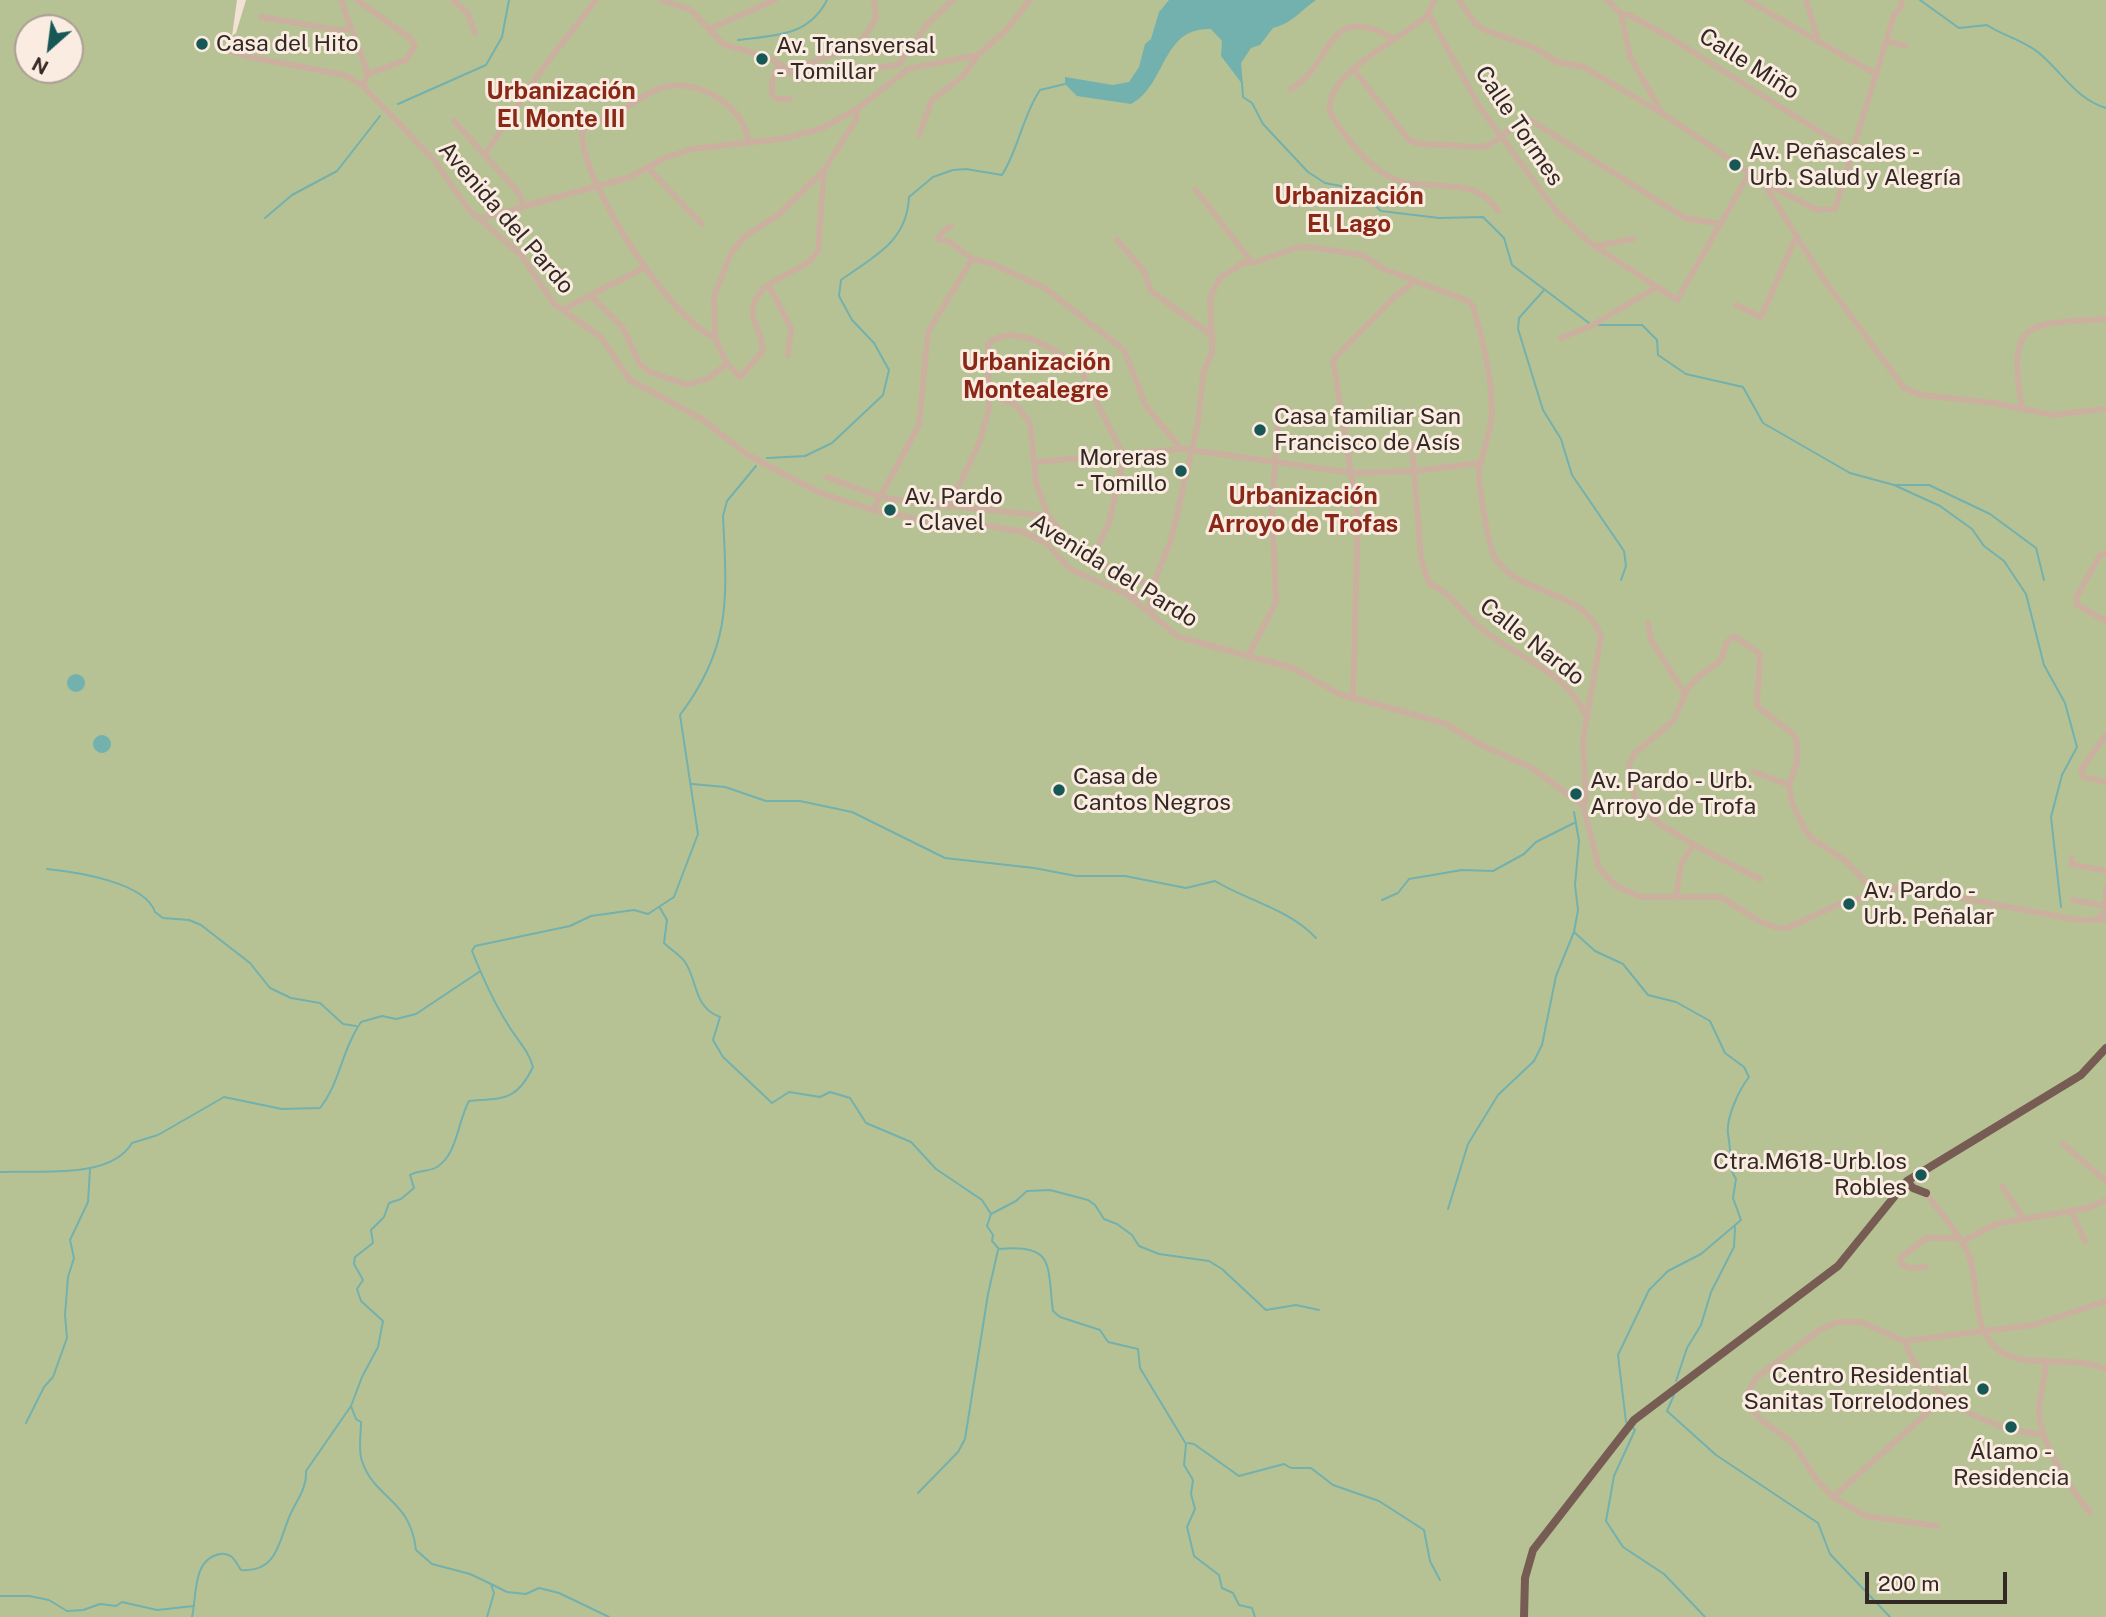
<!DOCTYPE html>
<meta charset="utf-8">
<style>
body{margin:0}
#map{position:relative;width:2106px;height:1617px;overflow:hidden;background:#f2e2d5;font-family:"Public Sans",sans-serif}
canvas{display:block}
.north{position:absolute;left:14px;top:14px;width:70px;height:70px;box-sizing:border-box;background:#faece1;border:2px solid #ab9e95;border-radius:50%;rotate:208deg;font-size:19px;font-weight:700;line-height:28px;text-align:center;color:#342824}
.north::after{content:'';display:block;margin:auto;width:24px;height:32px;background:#175857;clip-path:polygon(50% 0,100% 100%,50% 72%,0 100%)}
.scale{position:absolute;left:1865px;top:1572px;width:142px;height:32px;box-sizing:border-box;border:4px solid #342824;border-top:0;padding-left:9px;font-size:21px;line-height:24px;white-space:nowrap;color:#342824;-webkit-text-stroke:5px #faece1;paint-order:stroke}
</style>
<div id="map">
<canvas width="2106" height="1617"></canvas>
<div class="north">N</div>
<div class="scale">200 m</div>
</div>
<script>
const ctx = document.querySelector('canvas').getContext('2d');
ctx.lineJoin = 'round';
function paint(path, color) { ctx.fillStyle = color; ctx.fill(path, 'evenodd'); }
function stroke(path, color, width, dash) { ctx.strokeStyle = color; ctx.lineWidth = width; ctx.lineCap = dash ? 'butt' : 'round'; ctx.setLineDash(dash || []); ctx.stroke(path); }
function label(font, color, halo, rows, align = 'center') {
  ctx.font = font + ' "Public Sans",sans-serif'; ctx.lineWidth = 6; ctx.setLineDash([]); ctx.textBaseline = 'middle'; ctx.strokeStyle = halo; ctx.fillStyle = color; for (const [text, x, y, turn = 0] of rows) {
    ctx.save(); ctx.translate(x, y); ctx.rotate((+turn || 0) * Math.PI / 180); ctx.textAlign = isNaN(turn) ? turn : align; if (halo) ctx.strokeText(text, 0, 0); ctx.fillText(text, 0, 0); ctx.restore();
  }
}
const green = new Path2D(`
 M0,0H237L232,36L236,33L246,0H2106V1617H0ZM28,28H70V70H28Z`);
const water = new Path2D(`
 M1169,0H1316C1300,11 1291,24 1273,28L1260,45L1251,48L1241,63L1243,85L1221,56L1222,41L1211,29C1161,27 1167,85 1131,104L1077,96L1065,84V77L1113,85L1129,82L1139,67L1145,44L1151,39L1159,12Z
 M67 683a9 9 0 1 1 18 0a9 9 0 1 1-18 0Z
 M93 744a9 9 0 1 1 18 0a9 9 0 1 1-18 0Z`);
const stream = new Path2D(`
 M1920,0L1959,28L1987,25C2003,36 2024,40 2039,53C2063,73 2076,99 2106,108
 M738,40C775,35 808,37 827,0
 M1242,83L1243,97L1252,103L1263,124L1308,172L1325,183L1357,189L1381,211L1439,218L1483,217L1504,238L1512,265L1589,323
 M398,104L486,65L502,37L509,0
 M265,218L292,195L337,171L380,116
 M1544,290L1519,318L1518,329L1543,410L1561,439L1572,475L1624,551L1626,566L1621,580
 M1598,325H1642L1657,340L1658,355L1686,374L1743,387L1763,423L1850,473L1894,485L1940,506L1972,529L1984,546L2004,561L2026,594L2044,665L2065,703L2077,747L2062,775L2051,817L2061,907
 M767,458L805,456L832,443L883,395L889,370L874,343L852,320L839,296L841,280C874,256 907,242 909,197L933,177L953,170L966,169L1002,175C1019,148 1022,117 1040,90L1065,84
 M1895,485H1929L1990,514L2036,548L2044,580
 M692,784L725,787L766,801H800L852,812L945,858L1034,868L1076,876H1125L1186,888L1215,881C1248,901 1289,909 1316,938
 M47,869C76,872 145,882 155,912L163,918L189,920L201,925L250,963L270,988L291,998L320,1003L343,1024L356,1026
 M1382,900L1398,893L1409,879L1462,870L1493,871L1524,854L1536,842L1574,823
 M660,908L667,920L664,943C670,949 680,955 685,962C698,981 693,1007 720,1017L713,1040L723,1057L772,1103L789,1092L820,1097L830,1092L850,1098L866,1123L911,1142L936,1169L982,1200L991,1214L987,1226L993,1235L992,1241L999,1249C1056,1243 1047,1267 1053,1311L1060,1317L1100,1330L1108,1342L1138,1349L1140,1368L1186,1444L1184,1465L1193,1480L1191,1494L1195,1509L1187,1527L1194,1556L1219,1575L1222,1588L1233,1593L1239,1605L1252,1608L1255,1617
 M1574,932L1595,951L1623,964L1648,995L1676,1002L1710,1021L1725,1053L1744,1067L1749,1077C1739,1090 1726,1117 1728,1134C1730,1147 1731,1153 1729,1166L1736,1179L1733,1198L1741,1220L1701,1254L1668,1271L1649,1290L1618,1355L1626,1422
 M0,1172C39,1170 110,1180 132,1143L158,1135L224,1097L282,1109L320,1108C340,1083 342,1049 361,1022L382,1016L396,1019L416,1014L479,972
 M1448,1209L1468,1144L1498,1095L1534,1061L1542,1045L1556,976L1574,932L1578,910L1575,885L1579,841L1574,812
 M991,1214L1016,1201L1027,1191L1050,1190L1088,1200L1095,1205L1104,1219L1117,1224L1132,1235L1139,1246L1159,1254L1209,1261L1222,1269L1266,1310L1296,1305L1319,1310
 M1676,1381L1687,1348L1701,1325L1711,1292L1734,1247L1735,1227
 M1674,1395L1667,1411L1716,1455L1818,1523L1830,1554L1890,1617
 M351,1406L356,1419L361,1422C361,1434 358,1450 362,1461C375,1500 410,1498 416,1550L432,1564L470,1574L491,1584L494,1593L487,1617
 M26,1423L44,1387L53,1377L67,1338L65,1315L68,1277L74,1258L70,1240L88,1202L90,1169
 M1633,1428L1635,1430L1614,1476L1606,1521L1623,1547L1664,1574L1705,1617
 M1188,1443L1194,1444L1239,1476L1284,1464L1291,1468H1311L1333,1485L1379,1501L1424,1530L1430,1561L1440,1580
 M918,1493L958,1452L965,1439L988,1294L998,1250
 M491,1584L507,1592L526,1594L539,1588L559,1593L609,1617
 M0,1596H29L49,1600L67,1611L83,1610L100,1604L116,1606L122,1602L157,1610L194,1606
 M192,1617C197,1596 192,1559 220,1554C232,1552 235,1561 241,1570C279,1573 279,1538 291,1513C298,1498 307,1488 306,1471L351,1406L362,1377L378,1347L383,1321L361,1301L357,1289L363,1280L354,1264L355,1257L373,1243L371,1230L384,1217L389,1203L401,1199L414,1188L410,1175C418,1170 429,1172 437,1167C458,1153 457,1123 469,1101C503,1098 516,1102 533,1067C528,1049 516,1039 507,1023C493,1001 482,976 472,951L475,946L570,926L591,916L634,910L648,914L674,897L698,834L680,715C732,646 727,598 723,516L727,501L756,466`);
const minor = new Path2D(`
 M341,0L368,74L363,86
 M357,0L411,39L415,46L406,60L368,74
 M453,0L468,14L475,33
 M661,0L691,10L723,44L770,58L800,78L898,65L927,24L953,0
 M1434,0C1432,5 1430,11 1427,15C1405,39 1324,71 1330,112C1342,134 1367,165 1388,176C1424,196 1473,171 1498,211
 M1459,0L1475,23L1485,30L1533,47L1557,62L1584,67L1660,112
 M1607,0L1621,14L1630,57L1662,113L1763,182L1822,277L1904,388L1921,395L1994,403L2052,415L2106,409
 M1747,0L1877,75
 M1806,0L1818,40
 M1428,13L1479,106L1556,211L1590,243L1677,300L1750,172
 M1621,14L1629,15L1666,35L1854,153
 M261,17L338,30L352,28
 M709,29L775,0
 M1887,41L1906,46
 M217,47L250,57L345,75L363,86L434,160L470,211L521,255L554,304L601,337L630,380L702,419L745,453L789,477L823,494L873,510L929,521L990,526L1023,532L1047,544L1070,569L1126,594L1179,637L1293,668L1339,694L1444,723L1479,744L1530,767L1583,805L1599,868L1616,886L1641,897H1721L1759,921L1778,928H1787L1837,905L1902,887L2078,920H2106
 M779,63L772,82V94L777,99H790
 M1354,70L1410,141L1421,144L1480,147L1489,145L1527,118L1685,218L1721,224
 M790,74C826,48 854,63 876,18L874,0
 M1291,89C1335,63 1325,0 1393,38
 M454,121L518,192L524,205
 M919,135L932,100L963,76L978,55
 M748,143C747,107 698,78 664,87C648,91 633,105 617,113C604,119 589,119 582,133C581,181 670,320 715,338L727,364L740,377L762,352C765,335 748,320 754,304C763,275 804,275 818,251L824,170
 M485,154L543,68L596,0
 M648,168L702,224
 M1763,182L1817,210L1835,209L1894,15L1901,7L1902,0
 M1195,189L1251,261
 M479,219L630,177L667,157L692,149L788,138L822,128L857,109L908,69L978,55L1007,29L1030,0
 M951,226L941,233L938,239L950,242L972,259
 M1117,240L1144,271L1151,291L1214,337
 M1596,246L1633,239
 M769,286L791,328L788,355
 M591,296L623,328L639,363L650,372L687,385L707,379L727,364
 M1736,305L1761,317L1796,237
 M562,310L645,267
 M715,338L714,296L731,253L744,237L778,215L824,170L856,120L857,109
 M1561,338L1591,326L1655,288
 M989,394L1016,405L989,386
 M1016,405L1030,423L1036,482L1048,516
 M2022,409C2007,318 2026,324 2106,319
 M1412,445L1421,559L1429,583C1458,598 1462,615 1487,633C1522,659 1567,673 1586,716
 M1192,450L1353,473L1415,471L1481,463
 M1035,462L1181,449
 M827,477L878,496L909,502L1048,516L1079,553L1152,587
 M949,507L980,441L989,409L988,344C1015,320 1062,352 1082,373L1124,456L1109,523L1091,560
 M873,510L919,425L928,332L972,259L990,263L1045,288L1124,350L1146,406L1181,449H1188
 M2106,553L2100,555L2076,598L2077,605L2106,621
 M1129,595L1136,596L1150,588
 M1153,613L1149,607L1152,587L1171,540L1198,423L1203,374L1212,352L1210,297L1220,278L1243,263L1256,262L1295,248L1310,247L1362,255L1384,269L1468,301L1473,306C1483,341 1491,373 1492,410C1492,432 1481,452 1479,473C1478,483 1489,548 1494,556C1519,599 1580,584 1601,636L1583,739L1586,801L1583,805
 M1648,623L1651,640L1685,694
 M1248,656L1276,602L1272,505L1279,406
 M1353,697L1358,517L1333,360L1394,297L1416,281
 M2106,735L2081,770L2084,777L2106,782
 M1754,772L1789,785
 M2072,858L2071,864L2106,871
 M1760,879C1735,866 1649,825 1637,802C1631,792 1631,777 1629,765L1635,753L1673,721L1688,688L1697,678L1721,660L1727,642L1734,636L1760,654L1757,706L1793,734L1797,741V762L1789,785L1792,803L1804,828L1812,839L1845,860L1876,893
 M2106,888V904
 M1676,898L1681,864L1693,845
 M2073,900L2106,906
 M2096,920L2106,910
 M2063,1144L2106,1181
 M2002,1186L2024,1219
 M1926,1193C1939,1212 1957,1230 1967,1251C1982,1284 1967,1334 2005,1354C2031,1368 2073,1355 2106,1369
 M2071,1211L2085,1241
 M1962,1242L1995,1224L2088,1208L2106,1200
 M1925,1267L1911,1268L1900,1264V1258L1926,1238H1959
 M1904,1341C1928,1401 1983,1427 2043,1435
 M2046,1360C2046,1376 2040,1392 2039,1409C2038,1440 2070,1489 2090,1512
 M1833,1497L1945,1397
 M1937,1526L1866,1516L1833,1497L1817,1480L1792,1442L1761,1420L1752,1410L1749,1391L1756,1378L1819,1330L1837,1322H1861L1904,1341L2034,1325L2106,1301`);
const major = new Path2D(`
 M1907,1181L1913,1188L1926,1193
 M1524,1617L1525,1578L1533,1550L1634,1420L1838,1266L1907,1181L2081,1075L2106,1048`);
const markers = [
 [202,44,7,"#175857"],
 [762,59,7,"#175857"],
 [1735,165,7,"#175857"],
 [1260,430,7,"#175857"],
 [1181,471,7,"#175857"],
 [890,510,7,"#175857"],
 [1059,790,7,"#175857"],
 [1576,794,7,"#175857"],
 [1849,904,7,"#175857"],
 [1921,1175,7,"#175857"],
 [1983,1389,7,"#175857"],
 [2011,1427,7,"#175857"]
];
const poiNames = [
 ["Casa del Hito",216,44],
 ["Av. Transversal",776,46],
 ["- Tomillar",776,72],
 ["Av. Peñascales -",1749,152],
 ["Urb. Salud y Alegría",1749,178],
 ["Casa familiar San",1274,417],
 ["Francisco de Asís",1274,443],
 ["Moreras",1167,458,"right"],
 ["- Tomillo",1167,484,"right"],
 ["Av. Pardo",904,497],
 ["- Clavel",904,523],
 ["Casa de",1073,777],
 ["Cantos Negros",1073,803],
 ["Av. Pardo - Urb.",1590,781],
 ["Arroyo de Trofa",1590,807],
 ["Av. Pardo -",1863,891],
 ["Urb. Peñalar",1863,917],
 ["Ctra.M618-Urb.los",1907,1162,"right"],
 ["Robles",1907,1188,"right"],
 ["Centro Residential",1969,1376,"right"],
 ["Sanitas Torrelodones",1969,1402,"right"],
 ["Álamo -",2011,1452,"center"],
 ["Residencia",2011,1478,"center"]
];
const streetNames = [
 ["Calle Miño",1749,64,32],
 ["Calle Tormes",1519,126,56],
 ["Avenida del Pardo",506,218,49],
 ["Avenida del Pardo",1114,571,32],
 ["Calle Nardo",1532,642,38]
];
const neighbourhoodNames = [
 ["Urbanización",561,92],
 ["El Monte III",561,120],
 ["Urbanización",1349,197],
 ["El Lago",1349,225],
 ["Urbanización",1036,363],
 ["Montealegre",1036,391],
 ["Urbanización",1303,497],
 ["Arroyo de Trofas",1303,525]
];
paint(green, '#b7c294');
paint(water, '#72b1ae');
stroke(stream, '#72b1ae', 2);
stroke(minor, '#cbb0a0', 6);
stroke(major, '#775c54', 8);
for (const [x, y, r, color] of markers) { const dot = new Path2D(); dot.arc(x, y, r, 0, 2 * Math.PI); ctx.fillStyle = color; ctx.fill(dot); stroke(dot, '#faece1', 2.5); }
label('23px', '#342824', '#faece1', poiNames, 'left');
label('23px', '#342824', '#faece1', streetNames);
label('bold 24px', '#892817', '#faece1', neighbourhoodNames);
</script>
